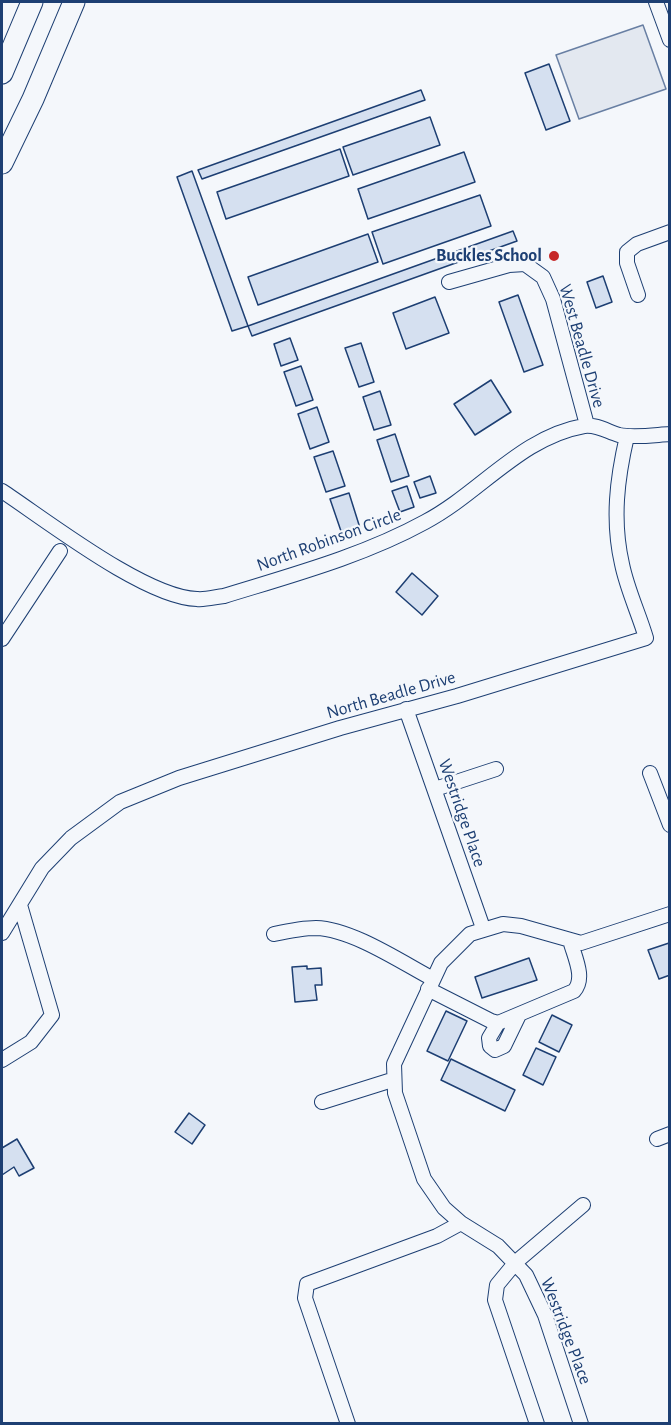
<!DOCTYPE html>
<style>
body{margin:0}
#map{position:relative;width:671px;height:1425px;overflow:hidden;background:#f4f7fb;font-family:"Alegreya Sans",sans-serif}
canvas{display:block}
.frame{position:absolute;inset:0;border:3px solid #1d3f73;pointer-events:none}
</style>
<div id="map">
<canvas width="671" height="1425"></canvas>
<div class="frame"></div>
</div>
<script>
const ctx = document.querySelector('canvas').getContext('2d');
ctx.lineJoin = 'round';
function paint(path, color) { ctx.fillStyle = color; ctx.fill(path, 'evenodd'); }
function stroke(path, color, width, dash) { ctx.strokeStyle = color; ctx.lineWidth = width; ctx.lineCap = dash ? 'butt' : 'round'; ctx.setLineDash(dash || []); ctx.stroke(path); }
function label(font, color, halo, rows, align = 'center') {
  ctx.font = font + ' "Alegreya Sans",sans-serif'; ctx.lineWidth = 4.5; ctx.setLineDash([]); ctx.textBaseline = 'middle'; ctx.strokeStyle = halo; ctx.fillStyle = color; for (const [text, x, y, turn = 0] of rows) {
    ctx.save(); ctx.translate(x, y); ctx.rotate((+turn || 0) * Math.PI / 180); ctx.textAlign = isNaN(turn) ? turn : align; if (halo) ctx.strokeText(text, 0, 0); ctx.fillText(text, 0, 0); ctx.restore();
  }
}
const parking = new Path2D(`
 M643,25L666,89L579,119L556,55Z`);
const building = new Path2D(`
 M549,64L570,121L546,130L525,73Z
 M421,90L425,100L202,179L198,170Z
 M430,117L440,145L353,175L343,147Z
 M340,149L349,176L226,219L217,192Z
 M464,152L475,182L368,219L358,189Z
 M192,171L248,326L232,331L177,177Z
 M480,195L491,226L383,264L372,232Z
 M513,231L517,241L252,336L248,326Z
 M368,234L378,262L258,305L248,277Z
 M603,276L612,302L596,308L587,282Z
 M518,295L543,365L524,372L499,302Z
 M435,297L449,333L406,349L393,313Z
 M290,338L298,360L281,366L274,344Z
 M361,343L374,382L359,387L345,348Z
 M301,366L313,400L296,406L284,372Z
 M491,380L511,412L475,435L454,404Z
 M380,391L391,425L374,430L363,397Z
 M317,407L329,442L310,449L298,414Z
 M395,434L409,476L391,482L377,440Z
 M333,451L345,486L326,492L314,457Z
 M430,476L436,493L420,498L414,482Z
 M407,486L414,507L400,512L392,491Z
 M349,493L360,528L342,534L330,499Z
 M412,573L438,596L422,615L396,592Z
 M669,943L670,975L659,979L648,950Z
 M529,958L537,980L482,998L475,977Z
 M307,966V969L321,968L322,985H315L317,1000L295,1002L292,967Z
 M446,1011L467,1021L448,1061L427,1051Z
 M552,1015L572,1025L559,1052L539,1042Z
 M536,1048L556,1057L543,1085L523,1075Z
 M451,1059L515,1090L505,1111L441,1080Z
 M189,1113L205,1125L192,1144L175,1132Z
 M17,1139L34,1168L19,1176L14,1167L2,1175V1148Z`);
const minor = new Path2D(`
 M656,2L670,40
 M449,282L509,265L525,264L543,277L553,299L587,425
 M638,295L627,263V252L637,244L670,232
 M2,491C46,520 146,598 197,599C205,600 215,597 224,596C292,575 363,556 425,522C480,493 521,437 584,426C597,424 608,432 619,435C635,438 654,435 670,434
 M2,639L60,551
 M406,709L483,928
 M650,773L670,825
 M435,789L496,769
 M2,933L42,868L71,838L120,802L179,778L340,728L457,696L646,638C639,614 627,589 622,564C612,520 617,479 627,436
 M274,934C288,931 302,928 316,928C352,929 401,962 433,979
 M428,989L491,1021L498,1023L574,991C586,978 574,956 570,940
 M498,1023L489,1038L490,1046L495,1050L504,1046L519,1015
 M2,1060L31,1042L52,1015L20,905
 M322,1102L392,1080
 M657,1139L670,1134
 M348,1424L305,1298L307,1284L437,1236L461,1223
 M537,1424L495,1300L497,1285L516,1262L583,1205
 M581,1424L545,1315L526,1275L498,1246L461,1223L444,1208L424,1179L395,1093L394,1064L441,963L470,934L503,924L521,926L581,943L670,914`);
const highway = new Path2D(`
 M2,73L32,2
 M2,163L33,99L74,2`);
const markers = [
 [554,256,6,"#c62828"]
];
const poiNames = [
 ["Buckles School",542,256]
];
const streetNames = [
 ["West Beadle Drive",582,346,74],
 ["North Robinson Circle",329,540,-20],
 ["North Beadle Drive",391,695,-16],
 ["Westridge Place",462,813,71],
 ["Westridge Place",566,1331,69]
];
paint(parking, '#e3e8f0');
stroke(parking, '#687fa3', 1.5);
paint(building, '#d5e0f0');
stroke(building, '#1d3f73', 1.5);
stroke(minor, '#1d3f73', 16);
stroke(highway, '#1d3f73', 23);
stroke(minor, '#f4f7fb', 14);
stroke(highway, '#f4f7fb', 21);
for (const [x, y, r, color] of markers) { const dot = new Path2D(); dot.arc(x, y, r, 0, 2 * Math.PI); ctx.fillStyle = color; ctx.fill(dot); stroke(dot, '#f4f7fb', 2); }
label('bold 18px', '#1d3f73', '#f4f7fb', poiNames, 'right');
label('18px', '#1d3f73', '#f4f7fb', streetNames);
</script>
